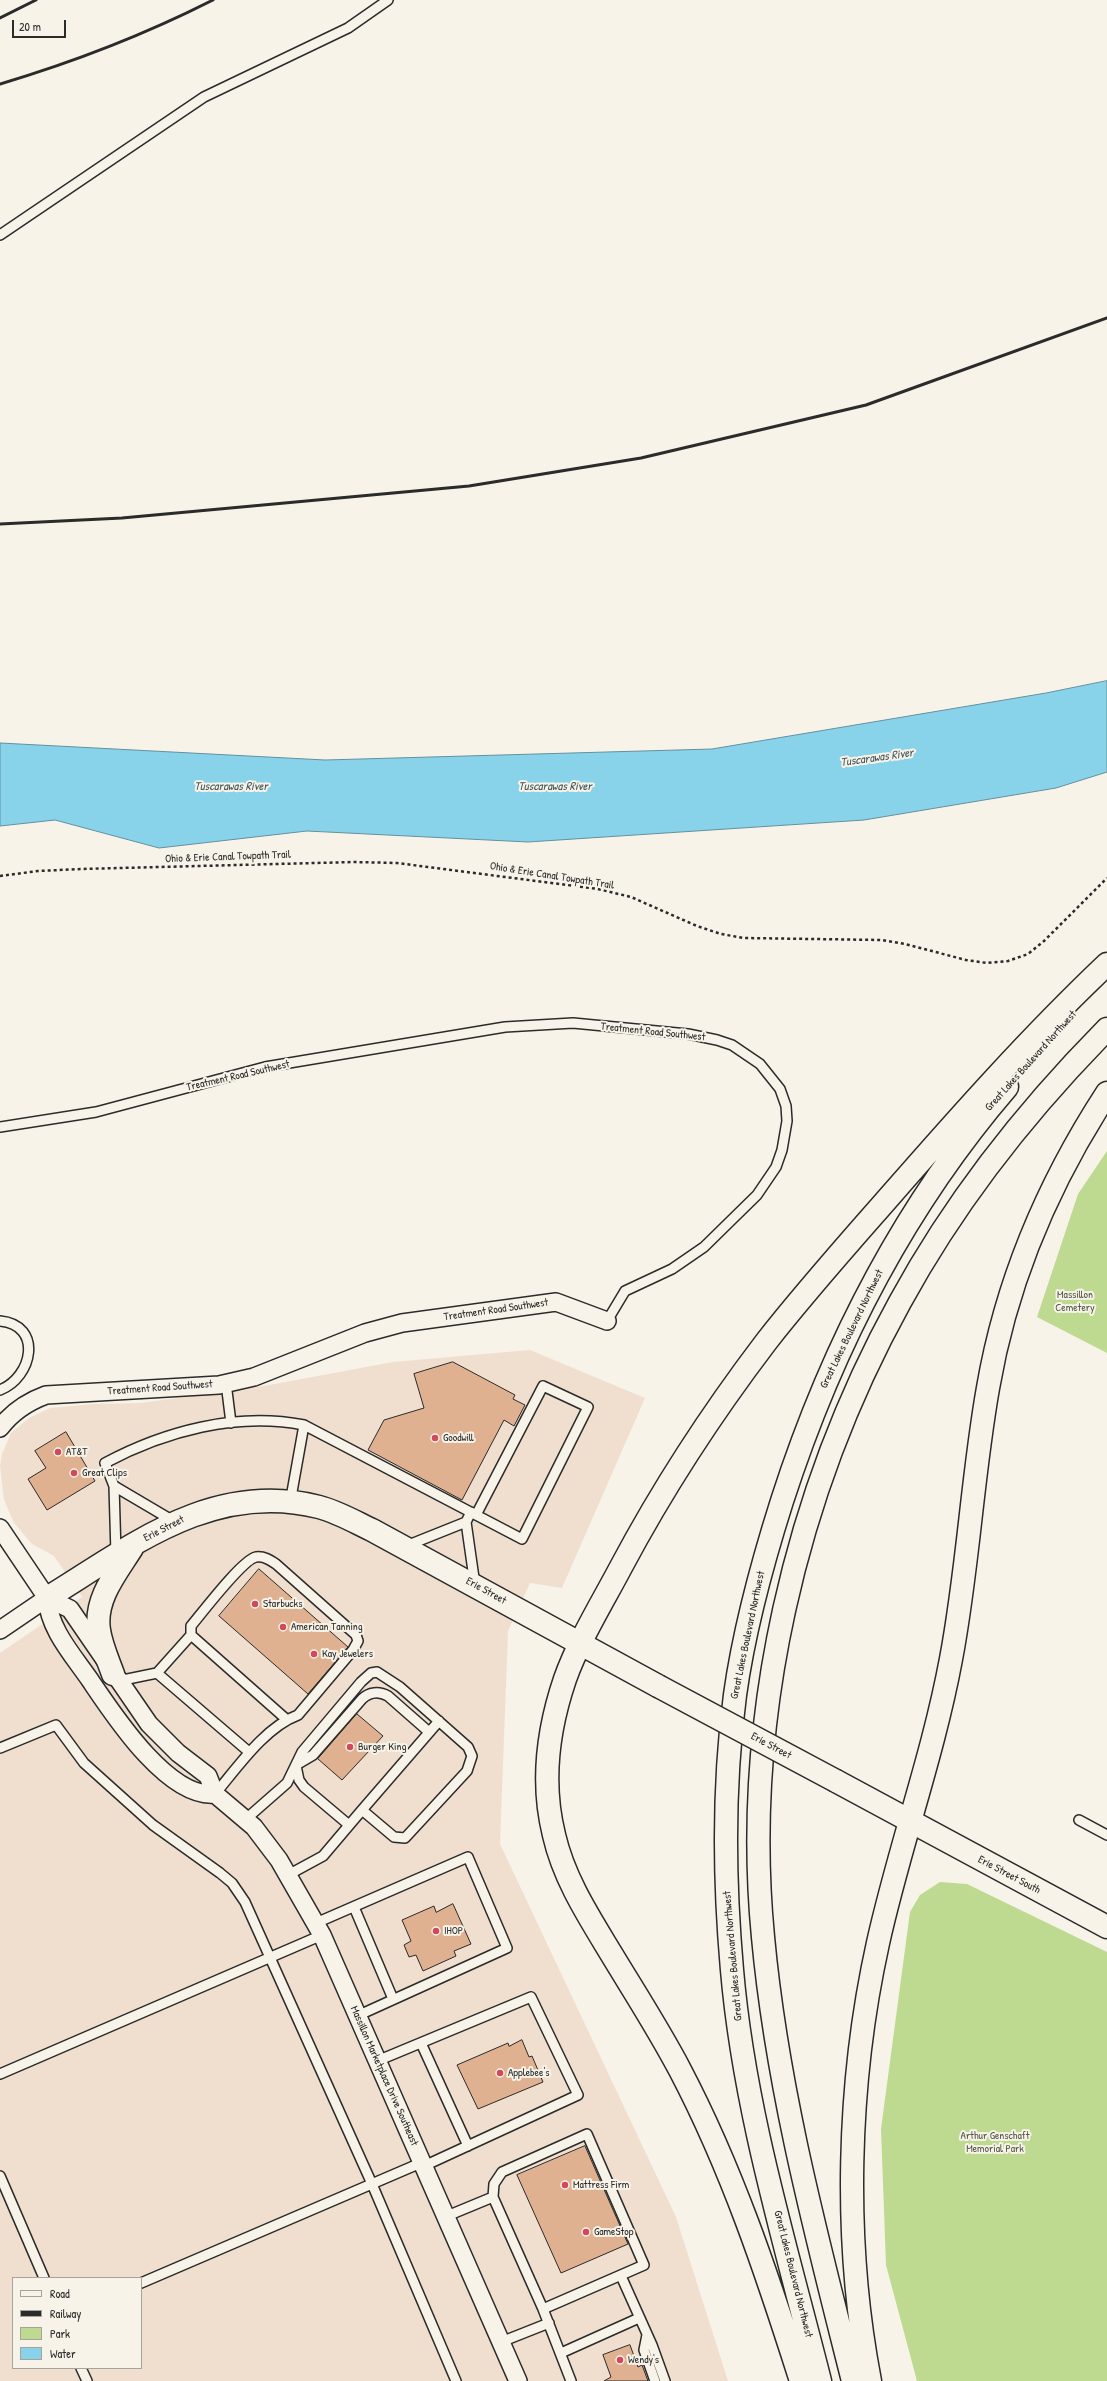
<!DOCTYPE html>
<style>
body{margin:0}
#map{position:relative;width:1107px;height:2381px;overflow:hidden;background:#f7f3e8;font-family:"Patrick Hand",sans-serif}
canvas{display:block}
.legend{position:absolute;left:12px;top:2277px;width:130px;height:92px;box-sizing:border-box;background:#f7f3e8;border:1px solid #a5a39c;margin:0;padding:5px 7px;list-style:none;font-size:12px;color:#2b2b2b}
.legend li{display:flex;align-items:center;gap:8px;height:20px}
.legend b{width:20px;border:1px solid #a5a39c}
.scale{position:absolute;left:12px;top:20px;width:54px;height:18px;box-sizing:border-box;border:2px solid #2b2b2b;border-top:0;padding-left:5px;font-size:12px;line-height:14px;white-space:nowrap;color:#2b2b2b;-webkit-text-stroke:3px #f7f3e8;paint-order:stroke}
</style>
<div id="map">
<canvas width="1107" height="2381"></canvas>
<ul class="legend">
<li><b style="height:5px;background:#f7f3e8"></b>Road</li>
<li><b style="height:5px;background:#2b2b2b"></b>Railway</li>
<li><b style="height:11px;background:#bed990"></b>Park</li>
<li><b style="height:11px;background:#89d3ea"></b>Water</li>
</ul>
<div class="scale">20 m</div>
</div>
<script>
const ctx = document.querySelector('canvas').getContext('2d');
ctx.lineJoin = 'round';
function paint(path, color) { ctx.fillStyle = color; ctx.fill(path, 'evenodd'); }
function stroke(path, color, width, dash) { ctx.strokeStyle = color; ctx.lineWidth = width; ctx.lineCap = dash ? 'butt' : 'round'; ctx.setLineDash(dash || []); ctx.stroke(path); }
function label(font, color, halo, rows, align = 'center') {
  ctx.font = font + ' "Patrick Hand",sans-serif'; ctx.lineWidth = 4; ctx.setLineDash([]); ctx.textBaseline = 'middle'; ctx.strokeStyle = halo; ctx.fillStyle = color; for (const [text, x, y, turn = 0] of rows) {
    ctx.save(); ctx.translate(x, y); ctx.rotate((+turn || 0) * Math.PI / 180); ctx.textAlign = isNaN(turn) ? turn : align; if (halo) ctx.strokeText(text, 0, 0); ctx.fillText(text, 0, 0); ctx.restore();
  }
}
const built = new Path2D(`
 M530,1350L645,1398L562,1588L530,1583L508,1631L500,1844L676,2217L728,2381H0V1653L82,1597L54,1556L32,1544L14,1523L4,1500L0,1466L2,1454L11,1433L29,1418L50,1408L94,1404L141,1403L264,1386L393,1362ZM13,2278H141V2368H13Z`);
const green = new Path2D(`
 M1107,1151V1353L1037,1317L1078,1194Z
 M940,1882L967,1884L1107,1952V2381H917L886,2265L881,2129L910,1912L920,1895Z`);
const water = new Path2D(`
 M1107,681V772L1056,788L864,820L528,842L307,831L159,848L55,820L0,826V743L325,760L712,749L1046,693Z`);
const building = new Path2D(`
 M453,1362L515,1395L513,1399L525,1405L514,1426L504,1420L462,1500L368,1450L384,1420L424,1408L414,1374Z
 M66,1432L95,1481L47,1510L28,1479L46,1468L35,1451Z
 M259,1569L348,1647L308,1694L219,1616Z
 M357,1714L383,1736L342,1780L318,1759Z
 M453,1904L471,1944L454,1951L456,1956L423,1971L416,1955L409,1957L404,1945L411,1941L402,1920L434,1906L436,1912Z
 M522,2040L529,2057L532,2056L543,2082L478,2109L457,2065L508,2043L509,2046Z
 M585,2146L628,2244L561,2273L517,2175Z
 M630,2345L638,2367L642,2365L648,2381H604L611,2377L603,2355Z`);
const path = new Path2D(`
 M0,876L38,871L81,869L354,862L397,863L598,889L631,897L697,926L721,934L744,938L882,940L905,944L966,960L987,963L1008,961L1028,954L1044,941L1107,878`);
const lane = new Path2D(`
 M0,235L204,97L348,28L388,0
 M0,1127L96,1112L265,1067L505,1027L573,1023L688,1034L717,1040L732,1045L760,1064L780,1089L786,1106L787,1121L782,1150L776,1167L757,1195L704,1247L672,1269L625,1291L607,1321
 M0,1321C43,1325 33,1377 0,1390
 M226,1383L231,1423
 M114,1486L175,1522
 M290,1503L304,1425
 M471,1512L466,1522L475,1585
 M406,1546L466,1522
 M116,1554L114,1486L105,1463C165,1431 236,1412 304,1425L522,1539L588,1407L543,1386L476,1515
 M191,1635L286,1719
 M157,1673L249,1752
 M118,1681L157,1673L191,1635V1626C202,1613 242,1560 256,1557C264,1556 270,1560 276,1564L356,1635L358,1641L353,1650L298,1715C265,1727 237,1768 215,1794
 M0,1748L56,1725L84,1763L153,1825L220,1873L232,1883L245,1902L372,2184L456,2381
 M296,1765L313,1755L362,1699C369,1692 379,1691 388,1696L429,1732
 M296,1766L299,1780L304,1787L349,1825
 M246,1819L287,1783L302,1752L361,1682L371,1673L377,1672L400,1687L468,1747L472,1756L467,1771L405,1838L394,1837L362,1810L439,1721
 M1079,1820L1107,1835
 M288,1875L323,1856L362,1810
 M354,1907L393,1999
 M316,1923L468,1857L507,1948L357,2016
 M421,2043L468,2146
 M377,2061L531,1997L578,2095L424,2166
 M0,2074L322,1935
 M0,2176L44,2278
 M493,2197L543,2309L571,2381
 M447,2216L493,2197L494,2184L502,2172L587,2134L644,2265L543,2309
 M621,2276L652,2345L665,2381
 M141,2283L423,2162
 M647,2335L644,2350L655,2381
 M501,2342L549,2323
 M561,2353L639,2318
 M81,2368L87,2381`);
const street = new Path2D(`
 M0,1428C12,1412 27,1402 46,1395L219,1385L254,1377L365,1333L402,1323L556,1302L607,1321
 M0,1528L47,1598
 M47,1598L70,1609L149,1724L178,1753L208,1776L215,1794L254,1827L279,1860L322,1935L518,2381
 M47,1598C49,1629 72,1654 90,1680C113,1714 168,1799 215,1794
 M0,1630L47,1598`);
const secondary = new Path2D(`
 M47,1598C132,1546 213,1480 319,1507C338,1512 355,1522 372,1530L658,1686
 M113,1674C108,1660 101,1645 99,1630C94,1599 117,1572 132,1548
 M836,1781L1107,1927`);
const highway = new Path2D(`
 M801,2381C767,2274 732,2169 680,2070C659,2030 635,1993 612,1955C589,1917 564,1879 554,1835C541,1783 548,1729 565,1679C579,1640 602,1603 621,1567C663,1488 712,1413 766,1342C805,1292 848,1244 890,1196C960,1116 1030,1037 1107,964
 M820,2381C786,2246 744,2110 732,1970C724,1880 723,1786 735,1695C744,1630 762,1564 782,1501C831,1349 902,1209 1007,1087
 M853,2381C816,2234 777,2088 763,1937C742,1720 795,1492 900,1302C955,1201 1027,1110 1107,1029
 M870,2381C843,2241 847,2083 878,1943C899,1848 933,1756 951,1659C968,1570 972,1478 988,1388C1006,1283 1049,1182 1107,1093`);
const rail = new Path2D(`
 M0,18L36,0
 M0,84C74,62 144,35 213,0
 M0,524L122,518L469,486L641,458L866,405L1107,318`);
const secondaryBridge = new Path2D(`
 M658,1686L836,1781`);
const markers = [
 [435,1438,4,"#d1495b"],
 [58,1452,4,"#d1495b"],
 [74,1473,4,"#d1495b"],
 [255,1604,4,"#d1495b"],
 [283,1627,4,"#d1495b"],
 [314,1654,4,"#d1495b"],
 [350,1747,4,"#d1495b"],
 [436,1931,4,"#d1495b"],
 [500,2073,4,"#d1495b"],
 [565,2185,4,"#d1495b"],
 [586,2232,4,"#d1495b"],
 [620,2360,4,"#d1495b"]
];
const streetNames = [
 ["Ohio & Erie Canal Towpath Trail",228,857,-2],
 ["Ohio & Erie Canal Towpath Trail",552,876,9],
 ["Treatment Road Southwest",653,1032,6],
 ["Great Lakes Boulevard Northwest",1031,1061,-48],
 ["Treatment Road Southwest",238,1076,-13],
 ["Treatment Road Southwest",496,1310,-8],
 ["Great Lakes Boulevard Northwest",852,1329,-64],
 ["Treatment Road Southwest",160,1388,-4],
 ["Erie Street",164,1529,-27],
 ["Erie Street",486,1591,29],
 ["Great Lakes Boulevard Northwest",748,1635,-78],
 ["Erie Street",771,1746,28],
 ["Erie Street South",1009,1875,28],
 ["Great Lakes Boulevard Northwest",733,1956,-95],
 ["Massillon Marketplace Drive Southeast",384,2076,66],
 ["Great Lakes Boulevard Northwest",793,2274,76]
];
const parkNames = [
 ["Massillon",1075,1295],
 ["Cemetery",1075,1308],
 ["Arthur Genschaft",995,2136],
 ["Memorial Park",995,2149]
];
const poiNames = [
 ["Goodwill",443,1438],
 ["AT&T",66,1452],
 ["Great Clips",82,1473],
 ["Starbucks",263,1604],
 ["American Tanning",291,1627],
 ["Kay Jewelers",322,1654],
 ["Burger King",358,1747],
 ["IHOP",444,1931],
 ["Applebee's",508,2073],
 ["Mattress Firm",573,2185],
 ["GameStop",594,2232],
 ["Wendy's",628,2360]
];
const waterNames = [
 ["Tuscarawas River",877,758,-8],
 ["Tuscarawas River",231,787],
 ["Tuscarawas River",555,787]
];
paint(built, '#f0dfce');
paint(green, '#bed990');
paint(water, '#89d3ea');
stroke(water, '#63909e', 1);
paint(building, '#e0b191');
stroke(building, '#2b2b2b', 1);
stroke(lane, '#2b2b2b', 12);
stroke(street, '#2b2b2b', 20);
stroke(secondary, '#2b2b2b', 25);
stroke(highway, '#2b2b2b', 25);
stroke(path, '#2b2b2b', 2.5, [3, 3]);
stroke(lane, '#f7f3e8', 9);
stroke(street, '#f7f3e8', 17);
stroke(secondary, '#f7f3e8', 22);
stroke(highway, '#f7f3e8', 22);
stroke(rail, '#2b2b2b', 3);
stroke(secondaryBridge, '#2b2b2b', 25, []);
stroke(secondaryBridge, '#f7f3e8', 22);
for (const [x, y, r, color] of markers) { const dot = new Path2D(); dot.arc(x, y, r, 0, 2 * Math.PI); ctx.fillStyle = color; ctx.fill(dot); stroke(dot, '#f7f3e8', 1.5); }
label('11px', '#2b2b2b', '#f7f3e8', streetNames);
label('11px', '#505644', '#f7f3e8', parkNames);
label('11px', '#2b2b2b', '#f7f3e8', poiNames, 'left');
label('italic 12px', '#42555b', '#f7f3e8', waterNames);
</script>
